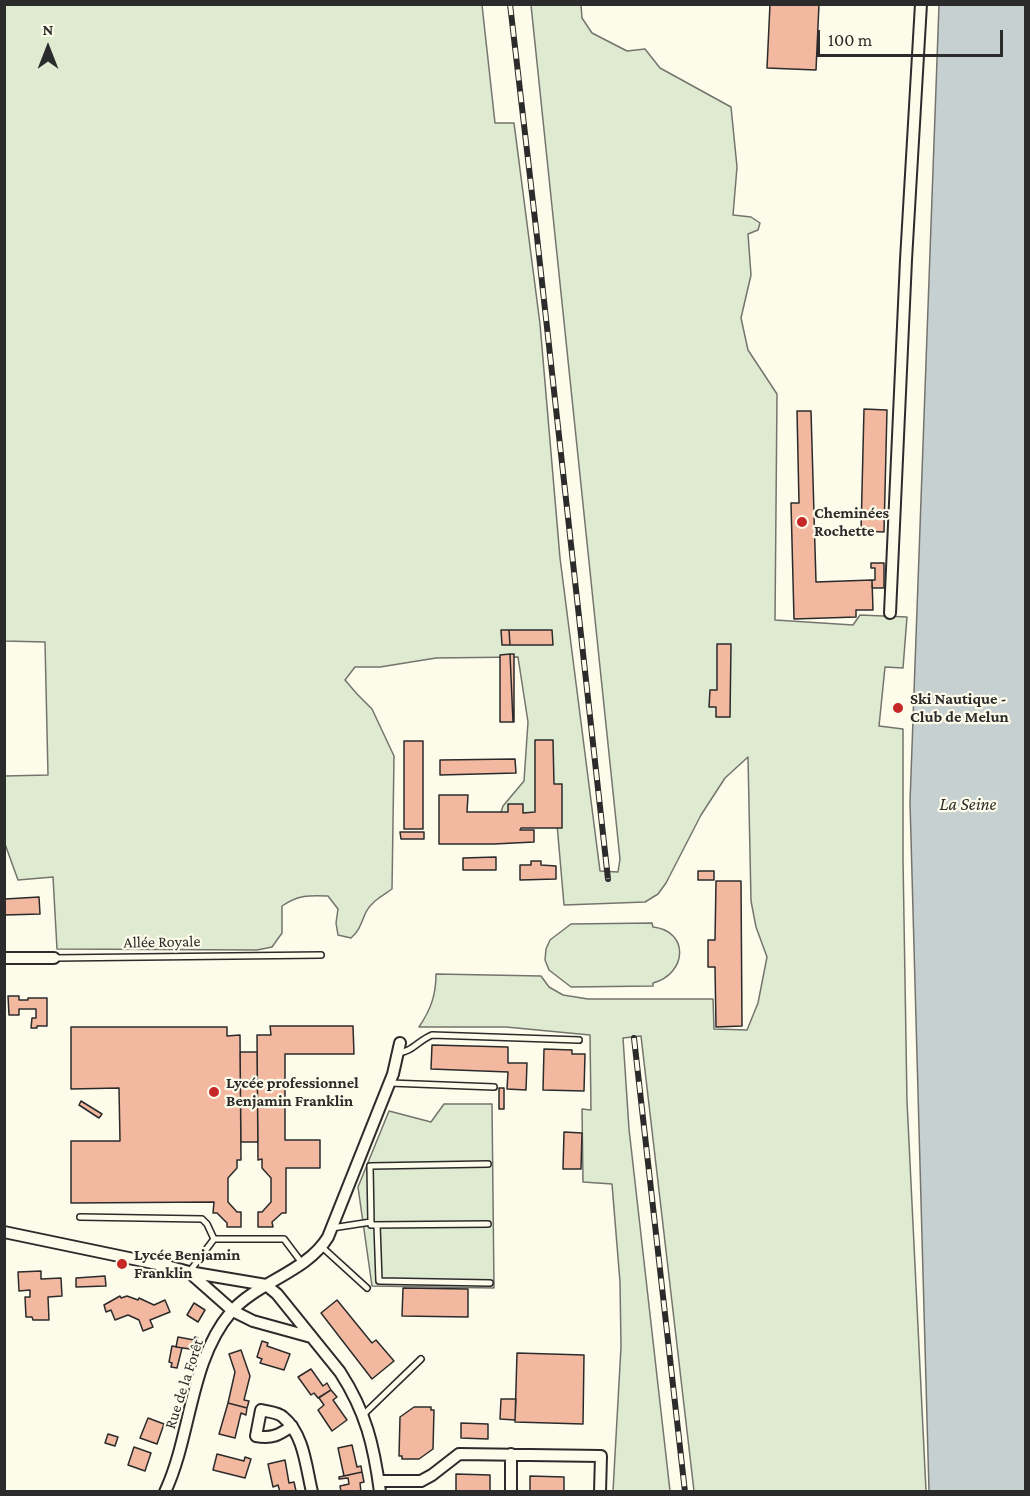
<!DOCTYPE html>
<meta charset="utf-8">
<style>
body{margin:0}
#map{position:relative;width:1030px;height:1496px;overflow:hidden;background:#fdfbea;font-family:"Crimson Pro",serif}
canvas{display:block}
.frame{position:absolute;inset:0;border:6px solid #2b2b2b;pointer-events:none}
.north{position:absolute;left:18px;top:18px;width:60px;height:60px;-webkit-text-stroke:4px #fdfbea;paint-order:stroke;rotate:0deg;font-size:16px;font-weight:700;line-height:24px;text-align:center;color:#2b2b2b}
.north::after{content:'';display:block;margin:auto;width:21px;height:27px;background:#2b2b2b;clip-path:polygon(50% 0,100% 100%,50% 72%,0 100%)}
.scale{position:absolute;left:817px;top:30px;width:186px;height:27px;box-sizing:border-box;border:3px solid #2b2b2b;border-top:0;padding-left:8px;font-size:18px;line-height:21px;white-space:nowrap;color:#2b2b2b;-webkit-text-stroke:4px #fdfbea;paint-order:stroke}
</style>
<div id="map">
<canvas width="1030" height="1496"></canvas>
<div class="frame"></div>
<div class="north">N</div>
<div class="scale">100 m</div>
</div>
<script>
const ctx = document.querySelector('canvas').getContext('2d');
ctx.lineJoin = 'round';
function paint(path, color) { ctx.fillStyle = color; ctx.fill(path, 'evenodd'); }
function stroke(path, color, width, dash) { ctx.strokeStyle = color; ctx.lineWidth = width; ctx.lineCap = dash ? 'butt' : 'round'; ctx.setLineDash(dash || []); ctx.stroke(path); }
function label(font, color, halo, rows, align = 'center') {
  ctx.font = font + ' "Crimson Pro",serif'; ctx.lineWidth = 4.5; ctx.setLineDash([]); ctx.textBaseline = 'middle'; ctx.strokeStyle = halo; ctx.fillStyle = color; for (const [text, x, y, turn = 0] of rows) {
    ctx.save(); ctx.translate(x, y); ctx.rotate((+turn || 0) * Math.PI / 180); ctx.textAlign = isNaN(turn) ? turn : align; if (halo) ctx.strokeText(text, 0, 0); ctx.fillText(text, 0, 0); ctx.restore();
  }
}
const green = new Path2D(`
 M5,5H482L495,123H514L540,324L560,558L600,871L618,872L620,859L531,5H581L582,18L592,33L627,51L645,49L660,68L731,107L737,167L733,215L751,217L760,223L758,230L748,234L751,275L741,318L748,350L777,394L775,620L853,625L860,615L907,617L903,668L885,667L879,726L903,729V859L907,1101L926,1491H694L641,1036L623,1038L629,1129L670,1491H613L621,1347L620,1282L612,1184L583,1182L582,1109L591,1110L590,1035L506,1027H419C431,1009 436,995 436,974L541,976L549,987L563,995L588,999H713L714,1029L747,1030L758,1003L767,957L756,927L751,901L748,757L725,778L701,815L666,883L658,894L645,902L564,905L557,824H497L503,806L524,781L528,722L518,657L436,658L380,667H355L345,680L357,694L372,709L394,756L392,889C382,896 372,901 366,912C361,923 360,930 351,938L338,935L336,923L338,909L328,896C309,895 298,895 282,906V933L272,947L257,950L57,949L53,877L18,880L5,844V776L48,775L45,642L5,641Z
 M652,923L653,927C690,931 687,974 653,983V986L571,987L549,970L545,960L546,949L550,940L571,924Z
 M444,1104H492L494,1288L372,1286L358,1187L389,1111L431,1122Z`);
const water = new Path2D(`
 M939,5H1025V1491H929L910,802Z`);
const building = new Path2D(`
 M770,4H819L816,70L767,68Z
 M864,409L887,410L884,532L861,531Z
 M797,411H811L816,582L872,580L873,610H856V617L794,619L791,503H799Z
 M871,563H884V588H872V580H875V568H871Z
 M501,630H509L510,645H502Z
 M509,630H552L553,645H510Z
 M717,644H731L730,717H716V707H709L710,690H717Z
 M510,654L513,722H500V655Z
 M510,654H514V722H513Z
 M535,740H553L554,784H562V828H521L520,830H534V842L494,844H439V795H468L467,812H508V804H523V813L535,812Z
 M404,741H423V829H404Z
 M515,759L516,773L440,775V760Z
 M400,832H424V839H401Z
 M496,857V870H463V858Z
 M531,861H541V865L556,866V879L520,880V865H531Z
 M698,871H714V880H698Z
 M716,881H741L742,1026L716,1027L715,967H708V940H715Z
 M39,897L40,914L5,915V899Z
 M8,996H19V1000H28V998H47V1026H37V1028H31L32,1018H36V1009H19V1015H9Z
 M270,1026H353L354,1054H285V1140H320V1168H286V1213H282L272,1222L273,1227H258V1212H262L271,1202V1178L262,1168V1159L258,1160L257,1035H271Z
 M71,1027H227V1036L240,1035L241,1160H237V1168L228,1178V1202L237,1212H241V1227H227V1223L217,1213H213L214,1202L71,1203V1141H120L119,1088L71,1089Z
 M432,1045L508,1047V1063H527L526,1090L507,1089L508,1072L431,1069Z
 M544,1049L572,1050V1054H585L584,1091L543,1090Z
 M240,1052H257L258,1142H241Z
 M499,1088H504V1109H499Z
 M81,1101L102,1114L99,1118L79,1105Z
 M564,1132L582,1133L581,1169H563Z
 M41,1271V1279L61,1278L62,1296L48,1297L49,1320H33L32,1317H26L25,1297H30V1290L19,1291L18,1272Z
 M105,1276L106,1286L76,1287V1278Z
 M403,1288L468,1289V1317L402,1316Z
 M120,1296L121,1298L127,1296L138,1300L139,1298L154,1305L165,1300L170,1312L150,1320L153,1327L143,1331L139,1320L128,1315L115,1320L111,1310L106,1312L104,1305Z
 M337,1300L372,1343L376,1340L394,1361L372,1379L321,1313Z
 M194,1303L205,1310L198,1322L187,1315Z
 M178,1337L194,1340L195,1337L198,1338L197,1350L176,1347Z
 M262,1341L268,1343L267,1346L290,1354L284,1370L260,1363L262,1359L257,1357Z
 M172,1346L182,1348L177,1368L171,1367L172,1363L169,1362Z
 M241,1350L250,1376L244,1400L249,1401L247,1408L228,1403L235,1372L229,1354Z
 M517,1353L584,1355L583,1424L515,1422Z
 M311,1369L323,1386L327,1383L331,1390L318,1398L314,1393L311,1395L298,1377Z
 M331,1390L337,1397L333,1400L347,1420L332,1431L318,1410L324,1405L319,1398Z
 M501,1399H516L515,1420L500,1419Z
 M228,1403L247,1408L246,1415L241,1413L235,1438L219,1434Z
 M414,1407H431V1410H434L433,1449L419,1459H402V1456H399L400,1417Z
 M148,1418L164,1424L157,1444L140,1438Z
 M461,1423L488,1424V1439L461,1438Z
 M108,1434L118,1437L115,1446L105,1443Z
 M352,1445L357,1467L361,1466L362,1472L344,1476L338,1448Z
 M134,1447L151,1453L145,1471L128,1465Z
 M217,1454L244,1461L245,1457L251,1459L245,1478L213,1470Z
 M285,1460L289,1483L294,1482L296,1491L280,1492L278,1485L273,1487L268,1464Z
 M362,1472L364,1482L360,1483L361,1492H341L340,1486L349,1484L348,1478L339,1479V1477Z
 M456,1474L490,1475V1492H456Z
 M530,1476L564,1477V1492H530Z`);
const lane = new Path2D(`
 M54,958L321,955
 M398,1053C412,1052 419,1040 432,1035L579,1040
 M390,1083L494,1087
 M488,1164L370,1166L371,1222V1225L488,1224
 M80,1217L202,1219L207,1224L214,1239
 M377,1225L379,1281L490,1283
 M332,1228L371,1222
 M322,1247L367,1288
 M190,1271L214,1239H284L302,1263
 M362,1416L421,1359`);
const street = new Path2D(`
 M890,613L906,260L921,4
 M4,958H54
 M4,1232L167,1266L189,1272L266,1285L277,1294L340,1372C366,1412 374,1446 380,1492
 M190,1273L233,1311L253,1321L311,1337
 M292,1426C279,1435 272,1439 256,1436L261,1410C268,1412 278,1412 283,1417C304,1434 306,1467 312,1492
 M511,1454V1492
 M379,1481H421L432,1475L459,1454L601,1456L600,1492
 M165,1492C192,1434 189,1362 231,1312C257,1282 307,1272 328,1237L393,1074L400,1043`);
const rail = new Path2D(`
 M510,4L537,237L608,879
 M634,1038L685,1492`);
const markers = [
 [802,522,6,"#c62828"],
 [898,708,6,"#c62828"],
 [214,1092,6,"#c62828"],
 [122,1264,6,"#c62828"]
];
const poiNames = [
 ["Cheminées",814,513],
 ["Rochette",814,531],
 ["Ski Nautique -",910,699],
 ["Club de Melun",910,717],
 ["Lycée professionnel",226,1083],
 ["Benjamin Franklin",226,1101],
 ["Lycée Benjamin",134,1255],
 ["Franklin",134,1273]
];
const streetNames = [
 ["Allée Royale",162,942,-1],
 ["Rue de la Forêt",184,1384,-72]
];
const waterNames = [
 ["La Seine",968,804]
];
paint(green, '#deebd1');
stroke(green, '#74746e', 1.5);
paint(water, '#c7d0d0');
stroke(water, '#74746e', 1.5);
paint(building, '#f2b8a0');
stroke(building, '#2b2b2b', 1.5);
stroke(lane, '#2b2b2b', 8);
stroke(street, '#2b2b2b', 14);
stroke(lane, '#fdfbea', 5);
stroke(street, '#fdfbea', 10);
stroke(rail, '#2b2b2b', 6);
stroke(rail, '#fdfbea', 4, [11]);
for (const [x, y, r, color] of markers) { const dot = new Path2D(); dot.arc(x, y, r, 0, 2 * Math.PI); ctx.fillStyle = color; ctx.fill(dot); stroke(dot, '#fdfbea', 2); }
label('bold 16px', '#2b2b2b', '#fdfbea', poiNames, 'left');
label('16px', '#2b2b2b', '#fdfbea', streetNames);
label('italic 18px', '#2b2b2b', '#fdfbea', waterNames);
</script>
